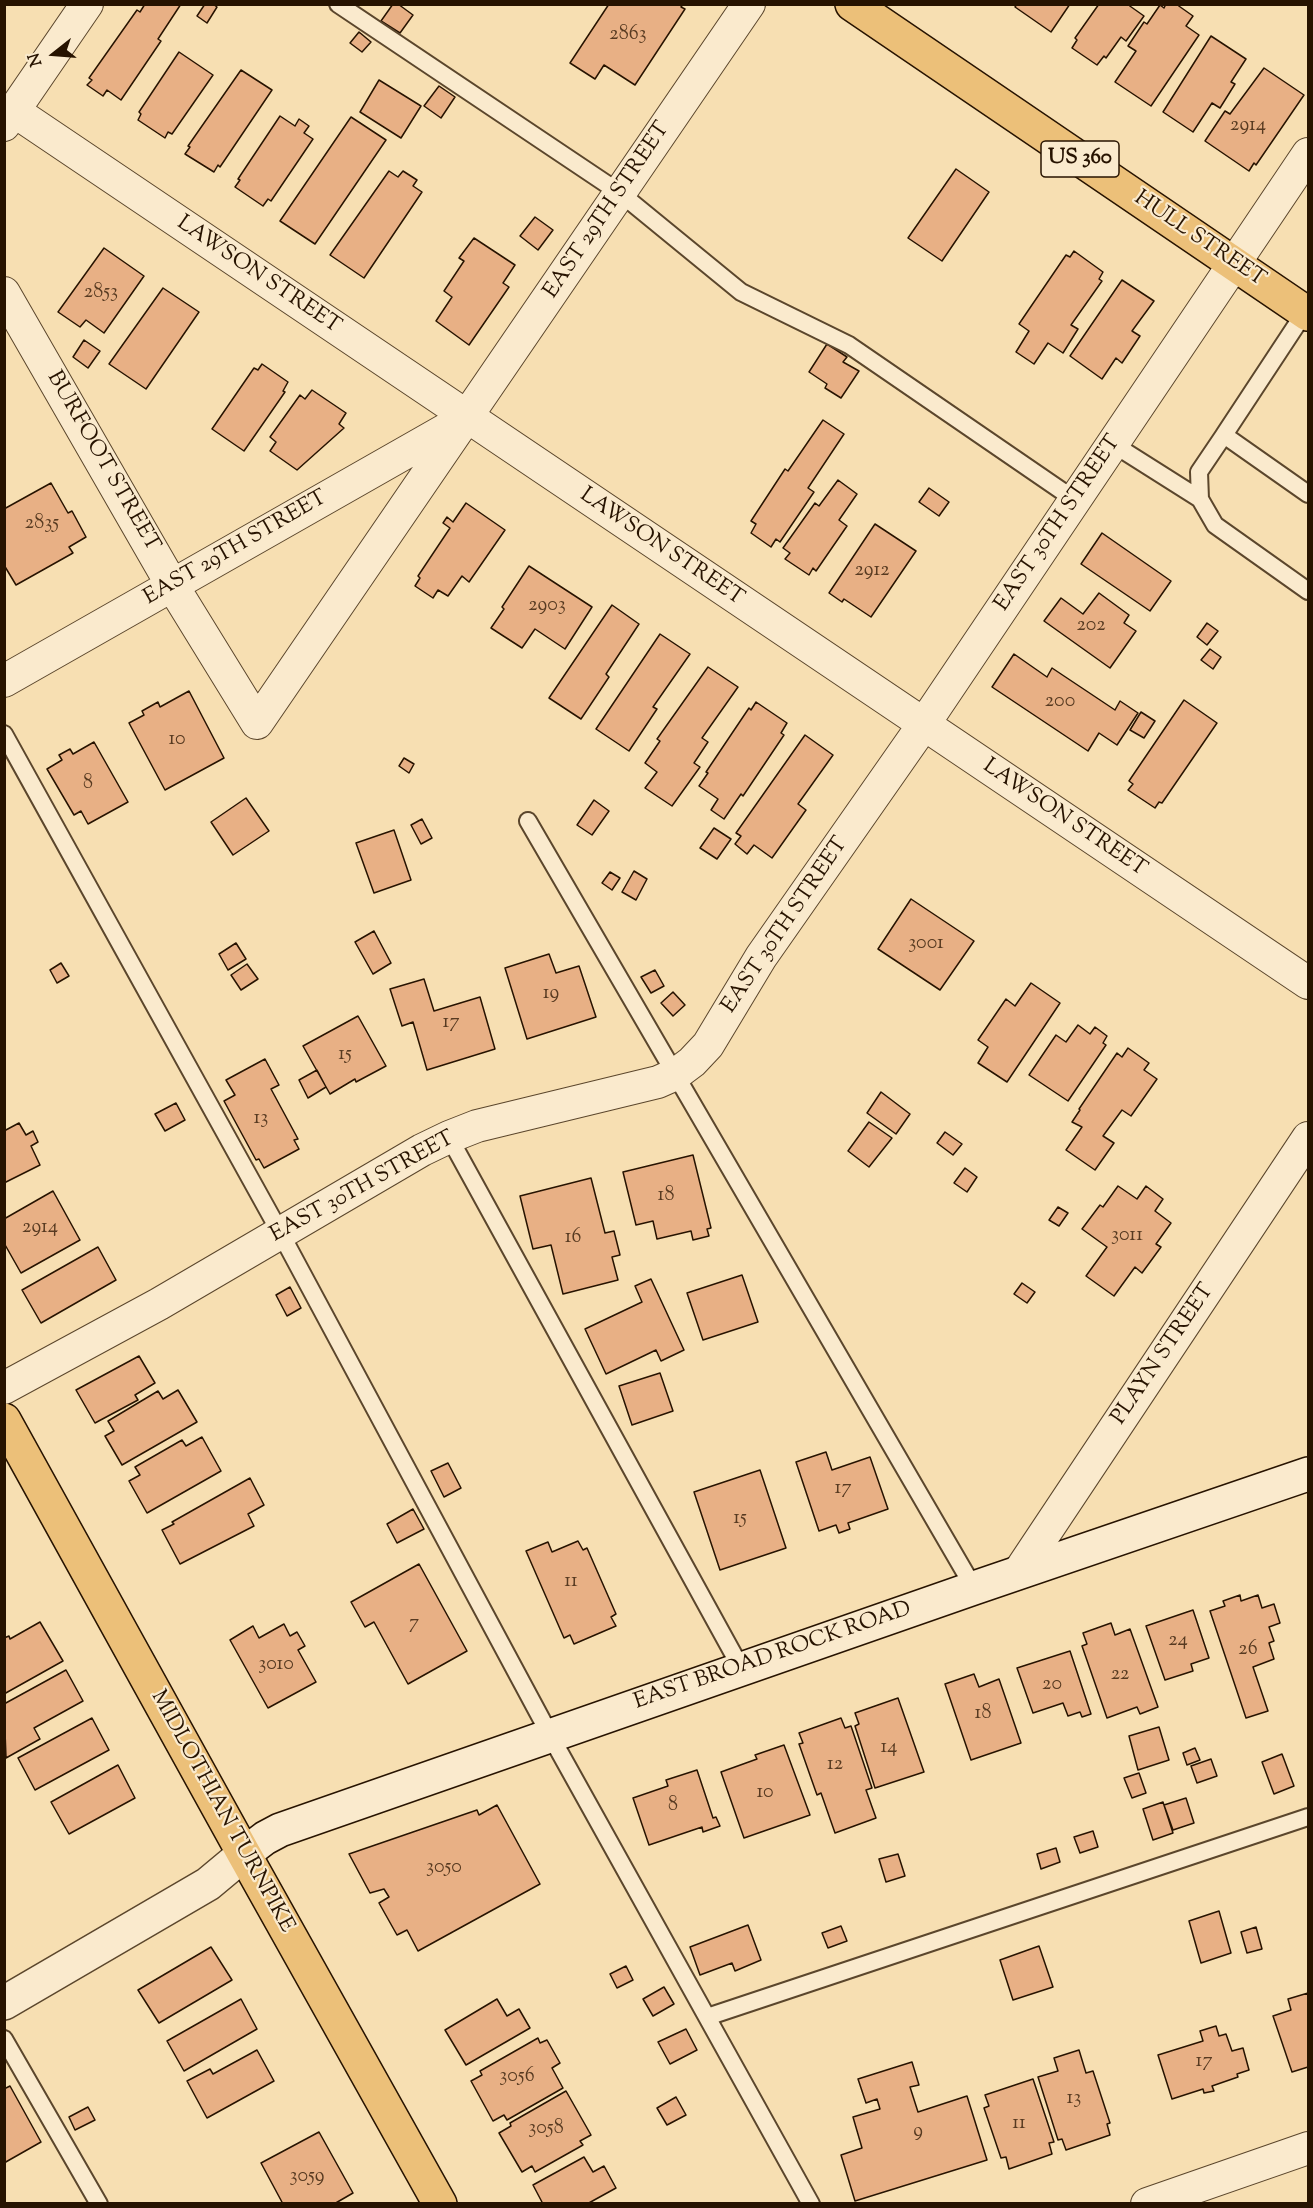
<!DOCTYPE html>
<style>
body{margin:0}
#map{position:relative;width:1313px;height:2208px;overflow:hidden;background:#f7dfb2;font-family:"Sorts Mill Goudy",serif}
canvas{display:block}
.frame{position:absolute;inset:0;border:6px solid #271300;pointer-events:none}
.north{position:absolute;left:24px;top:24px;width:60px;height:60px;-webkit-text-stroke:4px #faeacd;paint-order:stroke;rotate:253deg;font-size:16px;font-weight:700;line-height:24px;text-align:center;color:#271300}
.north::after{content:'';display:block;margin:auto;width:21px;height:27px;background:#271300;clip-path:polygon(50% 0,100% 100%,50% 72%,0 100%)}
</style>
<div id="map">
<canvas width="1313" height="2208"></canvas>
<div class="frame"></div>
<div class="north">N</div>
</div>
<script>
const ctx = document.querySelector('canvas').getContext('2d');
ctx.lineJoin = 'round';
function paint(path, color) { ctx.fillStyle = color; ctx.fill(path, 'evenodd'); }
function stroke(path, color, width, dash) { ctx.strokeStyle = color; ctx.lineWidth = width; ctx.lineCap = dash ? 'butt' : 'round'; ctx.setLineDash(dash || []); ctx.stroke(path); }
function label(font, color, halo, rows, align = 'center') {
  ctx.font = font + ' "Sorts Mill Goudy",serif'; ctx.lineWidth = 4.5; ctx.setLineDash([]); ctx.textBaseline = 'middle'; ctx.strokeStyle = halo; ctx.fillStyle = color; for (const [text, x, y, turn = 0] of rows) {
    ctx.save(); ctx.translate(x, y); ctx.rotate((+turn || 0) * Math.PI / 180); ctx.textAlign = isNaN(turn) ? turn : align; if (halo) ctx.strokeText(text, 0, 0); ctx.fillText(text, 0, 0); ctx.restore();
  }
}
const building = new Path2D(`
 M145,4H181L158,39L161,41L121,100L107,90L103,96L87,85L92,80L89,78L137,10L140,12Z
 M205,4H213L217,7L207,23L197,16Z
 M393,4H398L413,15L400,33L381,21Z
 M609,4H683L681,7L685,9L635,85L604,65L595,79L570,63Z
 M1017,4H1070L1051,32L1015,7Z
 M1099,4H1127L1144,16L1126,41L1121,37L1106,58L1104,56L1097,65L1072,48L1077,40L1075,38Z
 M1166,4H1176L1193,16L1186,26L1199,35L1151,106L1115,82L1136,51L1128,46L1144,22L1147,24L1160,5L1164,8Z
 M359,32L371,42L362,52L350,43Z
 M1211,36L1246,59L1231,82L1235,84L1220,108L1212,103L1193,132L1163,112Z
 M179,52L213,75L172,134L168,132L165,138L138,120L141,114L139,112Z
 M1264,68L1304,95L1256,165L1254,163L1249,171L1205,141L1225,111L1230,114Z
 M241,70L272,90L220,167L218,165L214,172L185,154L190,147L188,146Z
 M379,80L421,106L401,138L360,112Z
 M439,86L455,97L441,118L424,106Z
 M280,116L295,126L299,119L309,126L304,133L313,139L271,201L268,199L263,206L235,187L240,180L238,179Z
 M351,117L386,140L315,244L280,221Z
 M956,169L989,192L942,261L908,238Z
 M389,171L398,177L403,171L417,180L413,186L422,192L364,278L330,255Z
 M535,217L553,230L538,250L520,236Z
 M474,238L515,265L503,283L509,287L469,345L436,321L452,297L444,291L464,261L459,258Z
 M104,248L144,276L104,333L86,320L80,327L58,312Z
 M1074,251L1103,272L1099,279L1102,281L1071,325L1078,329L1063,353L1048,343L1034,364L1016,352L1029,331L1019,324L1066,255L1070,257Z
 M1122,280L1154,301L1132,331L1140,336L1122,363L1116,358L1102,379L1070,356Z
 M163,288L199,312L146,389L109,364Z
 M84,340L100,351L88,368L73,357Z
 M827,344L847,357L843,362L859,371L841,398L825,388L827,384L809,372Z
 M262,364L288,382L283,391L285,392L244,451L212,429L254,368L258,370Z
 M312,390L346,413L339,424L344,428L297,470L270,451L276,442L270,437L300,395L305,399Z
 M823,420L844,434L808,488L814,492L780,542L776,539L771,547L751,533L756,524L751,521L785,469L788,471Z
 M838,480L857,494L839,520L847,526L816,571L813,568L809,575L785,559L790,553L783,548L815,503L819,506Z
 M51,483L68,513L72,511L86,537L69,547L73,553L16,585L4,565V509Z
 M929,488L949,502L939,516L919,502Z
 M466,503L505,530L469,582L462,576L448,596L438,590L433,598L415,586L420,578L418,576L450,528L443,523L447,517L453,522Z
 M875,524L916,551L871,617L844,599L842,602L829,593Z
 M1102,533L1171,581L1150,611L1081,564Z
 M529,566L592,607L565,649L535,629L522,648L491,628L504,609L502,607Z
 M1099,593L1129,615L1124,623L1136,631L1110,668L1044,621L1061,598L1083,614Z
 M612,605L639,624L606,674L609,677L581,719L549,698Z
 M1207,623L1218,631L1207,645L1197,637Z
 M660,634L690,654L653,707L657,709L629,751L596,729Z
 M1210,649L1221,657L1213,669L1201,660Z
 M1014,654L1047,677L1052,668L1115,710L1120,701L1138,713L1117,745L1099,733L1088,751L992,687Z
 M708,667L738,687L702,738L708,742L694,763L700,767L672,806L645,788L657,772L645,763L660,741L657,739Z
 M189,691L224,758L165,790L129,723L144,715L142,711L158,702L160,707Z
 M1184,700L1217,723L1162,803L1159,802L1155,808L1128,790L1133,784L1129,781Z
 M756,702L787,723L781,733L784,735L743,796L741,794L724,819L711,810L718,799L699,786L708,773L706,772L749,708L751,710Z
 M1141,712L1155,721L1144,738L1130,730Z
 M805,735L833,755L798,804L806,810L772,858L754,845L747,854L735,844L741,836L736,833Z
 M94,742L128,802L88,824L81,811L74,815L47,769L62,760L59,755L70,749L73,754Z
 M404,758L414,764L409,773L399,766Z
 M246,798L269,831L233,855L211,822Z
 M594,800L609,811L592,835L577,825Z
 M422,819L432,838L421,844L411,825Z
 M714,828L731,839L717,859L700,848Z
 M394,830L411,880L374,893L356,843Z
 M634,871L647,879L636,900L622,892Z
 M610,872L620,878L612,890L602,883Z
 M911,899L974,941L940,990L878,949Z
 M374,931L391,963L373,974L355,942Z
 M236,943L246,959L228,970L219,954Z
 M549,954L556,973L579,966L596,1017L527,1039L505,968Z
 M61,963L69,976L57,983L50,970Z
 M247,964L258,979L241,990L231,975Z
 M655,970L664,986L651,993L641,977Z
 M424,979L434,1011L480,997L495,1049L427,1070L413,1022L402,1026L390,989Z
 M1031,983L1060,1003L1007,1082L978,1063L988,1047L978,1040L1006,999L1015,1006Z
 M673,992L685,1005L673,1016L661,1003Z
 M358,1016L386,1066L356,1082L355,1079L330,1094L303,1046Z
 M1078,1025L1090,1034L1095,1027L1107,1036L1103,1043L1106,1045L1068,1101L1029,1075L1056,1035L1066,1042Z
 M1128,1048L1149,1063L1144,1070L1157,1079L1131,1116L1122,1110L1103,1136L1114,1143L1095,1170L1066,1150L1082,1127L1072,1122L1080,1110L1079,1109L1117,1053L1122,1057Z
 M265,1059L279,1085L271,1089L298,1139L294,1140L299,1149L264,1168L259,1159L256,1160L224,1101L235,1095L226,1080Z
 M317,1070L326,1087L308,1098L299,1080Z
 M881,1092L910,1114L896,1134L867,1113Z
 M176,1103L185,1120L165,1131L155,1114Z
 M869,1122L892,1138L869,1167L848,1151Z
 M19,1123L26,1135L33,1131L38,1142L31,1146L40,1165L4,1183V1131Z
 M945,1132L962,1144L953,1155L937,1143Z
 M693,1155L711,1228L707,1229L709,1236L693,1240L691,1231L657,1239L653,1221L636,1225L623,1172Z
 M965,1168L977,1177L967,1192L954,1183Z
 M591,1178L605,1233L614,1231L620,1255L612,1257L618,1280L563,1294L551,1245L533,1249L520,1196Z
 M1118,1186L1137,1199L1146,1186L1163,1199L1155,1211L1171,1223L1156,1244L1161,1247L1142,1273L1135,1267L1114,1296L1086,1276L1107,1247L1082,1229L1100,1205L1103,1207Z
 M53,1191L80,1240L21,1273L4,1243V1219Z
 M1058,1207L1068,1213L1059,1226L1049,1220Z
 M98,1247L116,1280L41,1323L22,1290Z
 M742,1275L758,1322L703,1340L687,1293Z
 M651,1279L684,1350L661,1361L656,1350L606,1374L585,1329L642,1302L635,1286Z
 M1022,1283L1035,1292L1027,1303L1014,1294Z
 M290,1287L301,1308L287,1316L276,1295Z
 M139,1356L155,1383L135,1395L138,1400L95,1423L76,1390Z
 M660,1373L673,1411L632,1425L619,1386Z
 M178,1390L197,1422L122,1465L105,1436L114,1431L108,1421L158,1391L163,1399Z
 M202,1437L221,1471L147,1513L129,1481L140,1475L135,1467L182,1440L186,1446Z
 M826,1452L832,1470L870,1457L888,1509L848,1523L850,1529L839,1533L836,1525L819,1531L796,1462Z
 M448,1463L461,1488L444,1497L431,1471Z
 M760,1470L786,1548L720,1570L694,1492Z
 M250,1478L264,1505L248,1514L254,1526L180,1564L162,1530L174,1524L172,1522Z
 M413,1509L424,1529L397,1543L387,1524Z
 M578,1541L583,1550L587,1548L616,1614L611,1617L616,1626L574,1644L570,1635L564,1638L526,1551L548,1542L552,1552Z
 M419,1564L467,1651L408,1684L374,1622L365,1627L351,1602Z
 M1240,1595L1241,1601L1258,1595L1262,1608L1274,1604L1280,1623L1269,1627L1274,1641L1269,1643L1274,1659L1253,1667L1268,1711L1246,1718L1210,1611L1225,1606L1223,1601Z
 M1193,1610L1209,1658L1191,1664L1193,1671L1165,1680L1146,1626Z
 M40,1622L63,1661L4,1694V1638L9,1636L10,1639Z
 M1111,1623L1115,1635L1130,1629L1158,1707L1140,1714L1137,1707L1107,1718L1082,1646L1087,1644L1083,1633Z
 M284,1624L290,1636L297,1632L305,1646L298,1650L316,1682L268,1708L230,1640L253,1626L259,1638Z
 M1070,1651L1091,1714L1082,1717L1080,1712L1068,1716L1063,1703L1033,1713L1017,1668Z
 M66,1670L83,1701L34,1728L40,1739L6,1758L4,1704Z
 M974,1674L979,1687L999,1679L1021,1743L971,1760L945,1684Z
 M898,1698L924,1772L875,1788L855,1726L859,1724L855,1713Z
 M92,1718L109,1750L35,1790L18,1758Z
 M841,1718L845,1728L851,1726L872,1788L866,1790L876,1818L835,1833L821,1793L817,1795L799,1744L803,1743L799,1733Z
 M1159,1727L1169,1760L1138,1770L1129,1736Z
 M784,1745L810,1815L744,1838L721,1772L757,1759L755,1755Z
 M1195,1748L1200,1760L1187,1765L1183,1753Z
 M1282,1754L1294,1786L1274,1794L1262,1762Z
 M1211,1759L1217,1776L1197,1783L1191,1766Z
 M118,1765L135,1798L69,1834L51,1802Z
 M697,1770L713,1818L716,1817L720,1826L703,1832L702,1827L649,1845L633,1798L668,1786L666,1780Z
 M1139,1773L1146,1793L1132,1798L1124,1778Z
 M1186,1798L1194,1823L1173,1830L1164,1805Z
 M1163,1802L1173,1833L1153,1840L1143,1809Z
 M497,1805L540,1884L418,1951L407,1930L397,1935L379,1903L389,1897L384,1889L370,1893L349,1854L477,1810L479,1815Z
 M1093,1831L1098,1847L1080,1853L1074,1837Z
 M1056,1848L1060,1862L1041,1869L1037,1854Z
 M898,1854L905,1876L886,1882L879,1859Z
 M1219,1911L1231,1953L1201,1963L1189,1921Z
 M748,1925L761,1960L735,1971L732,1963L700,1975L690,1947Z
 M841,1926L847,1941L828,1948L822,1933Z
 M1256,1927L1262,1949L1247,1953L1241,1932Z
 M1039,1946L1053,1987L1013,2000L1000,1960Z
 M211,1947L232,1980L159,2023L138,1990Z
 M626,1966L633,1980L617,1988L610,1974Z
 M664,1987L674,2004L653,2016L643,1999Z
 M1308,1993V2067L1292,2072L1273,2016L1291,2010L1288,1999Z
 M241,1999L257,2029L184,2071L167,2041Z
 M497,1999L507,2016L519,2009L530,2028L466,2065L445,2030Z
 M1216,2026L1219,2036L1226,2034L1232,2051L1243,2048L1249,2070L1237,2074L1238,2077L1212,2086L1214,2091L1204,2093L1203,2089L1172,2099L1158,2055L1203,2041L1200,2031Z
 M686,2029L697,2050L670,2064L658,2042Z
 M538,2038L540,2043L547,2040L560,2063L552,2068L563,2088L507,2120L504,2115L493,2121L471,2081L482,2075L480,2071Z
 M257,2050L274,2081L207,2118L187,2081L210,2069L213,2074Z
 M1079,2050L1086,2073L1093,2071L1110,2123L1107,2124L1110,2135L1066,2150L1062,2139L1058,2140L1038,2077L1058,2071L1054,2058Z
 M912,2062L919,2085L910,2087L918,2112L967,2096L987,2160L855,2201L841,2155L862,2148L853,2117L880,2109L877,2099L866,2103L858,2079Z
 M1033,2079L1054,2142L1049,2143L1052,2154L1009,2169L1006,2157L1001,2158L984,2108L989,2106L985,2095Z
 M4,2086L6,2088L10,2086L41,2142L4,2163Z
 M566,2091L591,2135L580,2141L583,2145L535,2172L532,2166L522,2172L499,2133L511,2126L510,2123Z
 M676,2097L686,2115L667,2125L657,2108Z
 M88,2107L95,2120L75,2130L69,2117Z
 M319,2132L353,2193L334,2204H283L261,2163Z
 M584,2157L593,2172L604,2166L616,2188L587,2204H543L533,2185Z`);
const service = new Path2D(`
 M338,4L620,193L741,292L849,345L1075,500
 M1305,312L1224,435L1308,494
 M1224,435L1199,472L1200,499L1215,525L1308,591
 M1113,444L1200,499
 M4,734L281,1234L550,1735L811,2204
 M528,821L974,1588
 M449,1137L741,1668
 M707,2017L1308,1817
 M4,2039L99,2204`);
const minor = new Path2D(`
 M14,111L1308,983
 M4,125L87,4
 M4,293L172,585L257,723L749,4
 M4,681L461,421
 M4,1388L159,1304L422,1150L449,1137L477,1126L658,1082L676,1074L692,1062L708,1045L761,957L924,724L1308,154
 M1019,1572L1308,1138
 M1147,2204L1308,2148`);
const tertiary = new Path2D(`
 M4,2003L208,1884L244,1854`);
const secondary = new Path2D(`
 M244,1854L265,1838L280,1830L974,1588L1308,1474`);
const primary = new Path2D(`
 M852,4L1308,314
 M4,1420L244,1854L440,2204`);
const numberNames = [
 ["2863",628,36],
 ["2914",1248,127],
 ["2853",101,294],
 ["2835",42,525],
 ["2912",872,572],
 ["2903",547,607],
 ["202",1091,627],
 ["200",1060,703],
 ["10",177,741],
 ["8",88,785],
 ["3001",926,945],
 ["19",551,995],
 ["17",451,1024],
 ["15",345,1056],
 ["13",261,1120],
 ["18",666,1197],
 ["2914",40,1229],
 ["3011",1127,1237],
 ["16",573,1239],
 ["17",843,1490],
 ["15",740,1520],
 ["11",571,1583],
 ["7",414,1625],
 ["24",1178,1642],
 ["26",1248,1651],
 ["3010",276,1666],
 ["22",1120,1676],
 ["20",1052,1686],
 ["18",983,1715],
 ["14",889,1749],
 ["12",835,1766],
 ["10",765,1794],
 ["8",673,1807],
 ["3050",444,1869],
 ["17",1204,2063],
 ["3056",517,2078],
 ["13",1074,2100],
 ["11",1019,2125],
 ["3058",546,2130],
 ["9",918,2133],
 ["3059",307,2178]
];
const shields = [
 [1080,159,78]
];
const shieldNames = [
 ["US 360",1080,159]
];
const streetNames = [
 ["EAST 29TH STREET",608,211,-56],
 ["HULL STREET",1199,240,34],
 ["LAWSON STREET",258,276,34],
 ["BURFOOT STREET",102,462,60],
 ["EAST 30TH STREET",1059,524,-56],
 ["LAWSON STREET",661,548,34],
 ["EAST 29TH STREET",236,549,-30],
 ["LAWSON STREET",1064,819,34],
 ["EAST 30TH STREET",786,926,-56],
 ["EAST 30TH STREET",363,1188,-29],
 ["PLAYN STREET",1164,1355,-56],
 ["EAST BROAD ROCK ROAD",773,1657,-19],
 ["MIDLOTHIAN TURNPIKE",221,1812,61]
];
paint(building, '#e8b085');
stroke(building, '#271300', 1.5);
stroke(service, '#5b462c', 20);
stroke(minor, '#5b462c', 34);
stroke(tertiary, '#5b462c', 36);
stroke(secondary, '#271300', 36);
stroke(primary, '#271300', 36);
stroke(service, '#faeacd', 16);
stroke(minor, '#faeacd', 32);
stroke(tertiary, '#faeacd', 33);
stroke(secondary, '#faeacd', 33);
stroke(primary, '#ecc079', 33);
label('20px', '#573a21', null, numberNames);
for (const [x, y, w] of shields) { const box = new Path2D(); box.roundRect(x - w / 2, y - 18, w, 36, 4.5); ctx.fillStyle = '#faeacd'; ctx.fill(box); stroke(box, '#271300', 1.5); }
label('bold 21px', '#271300', null, shieldNames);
label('22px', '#271300', '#faeacd', streetNames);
</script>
